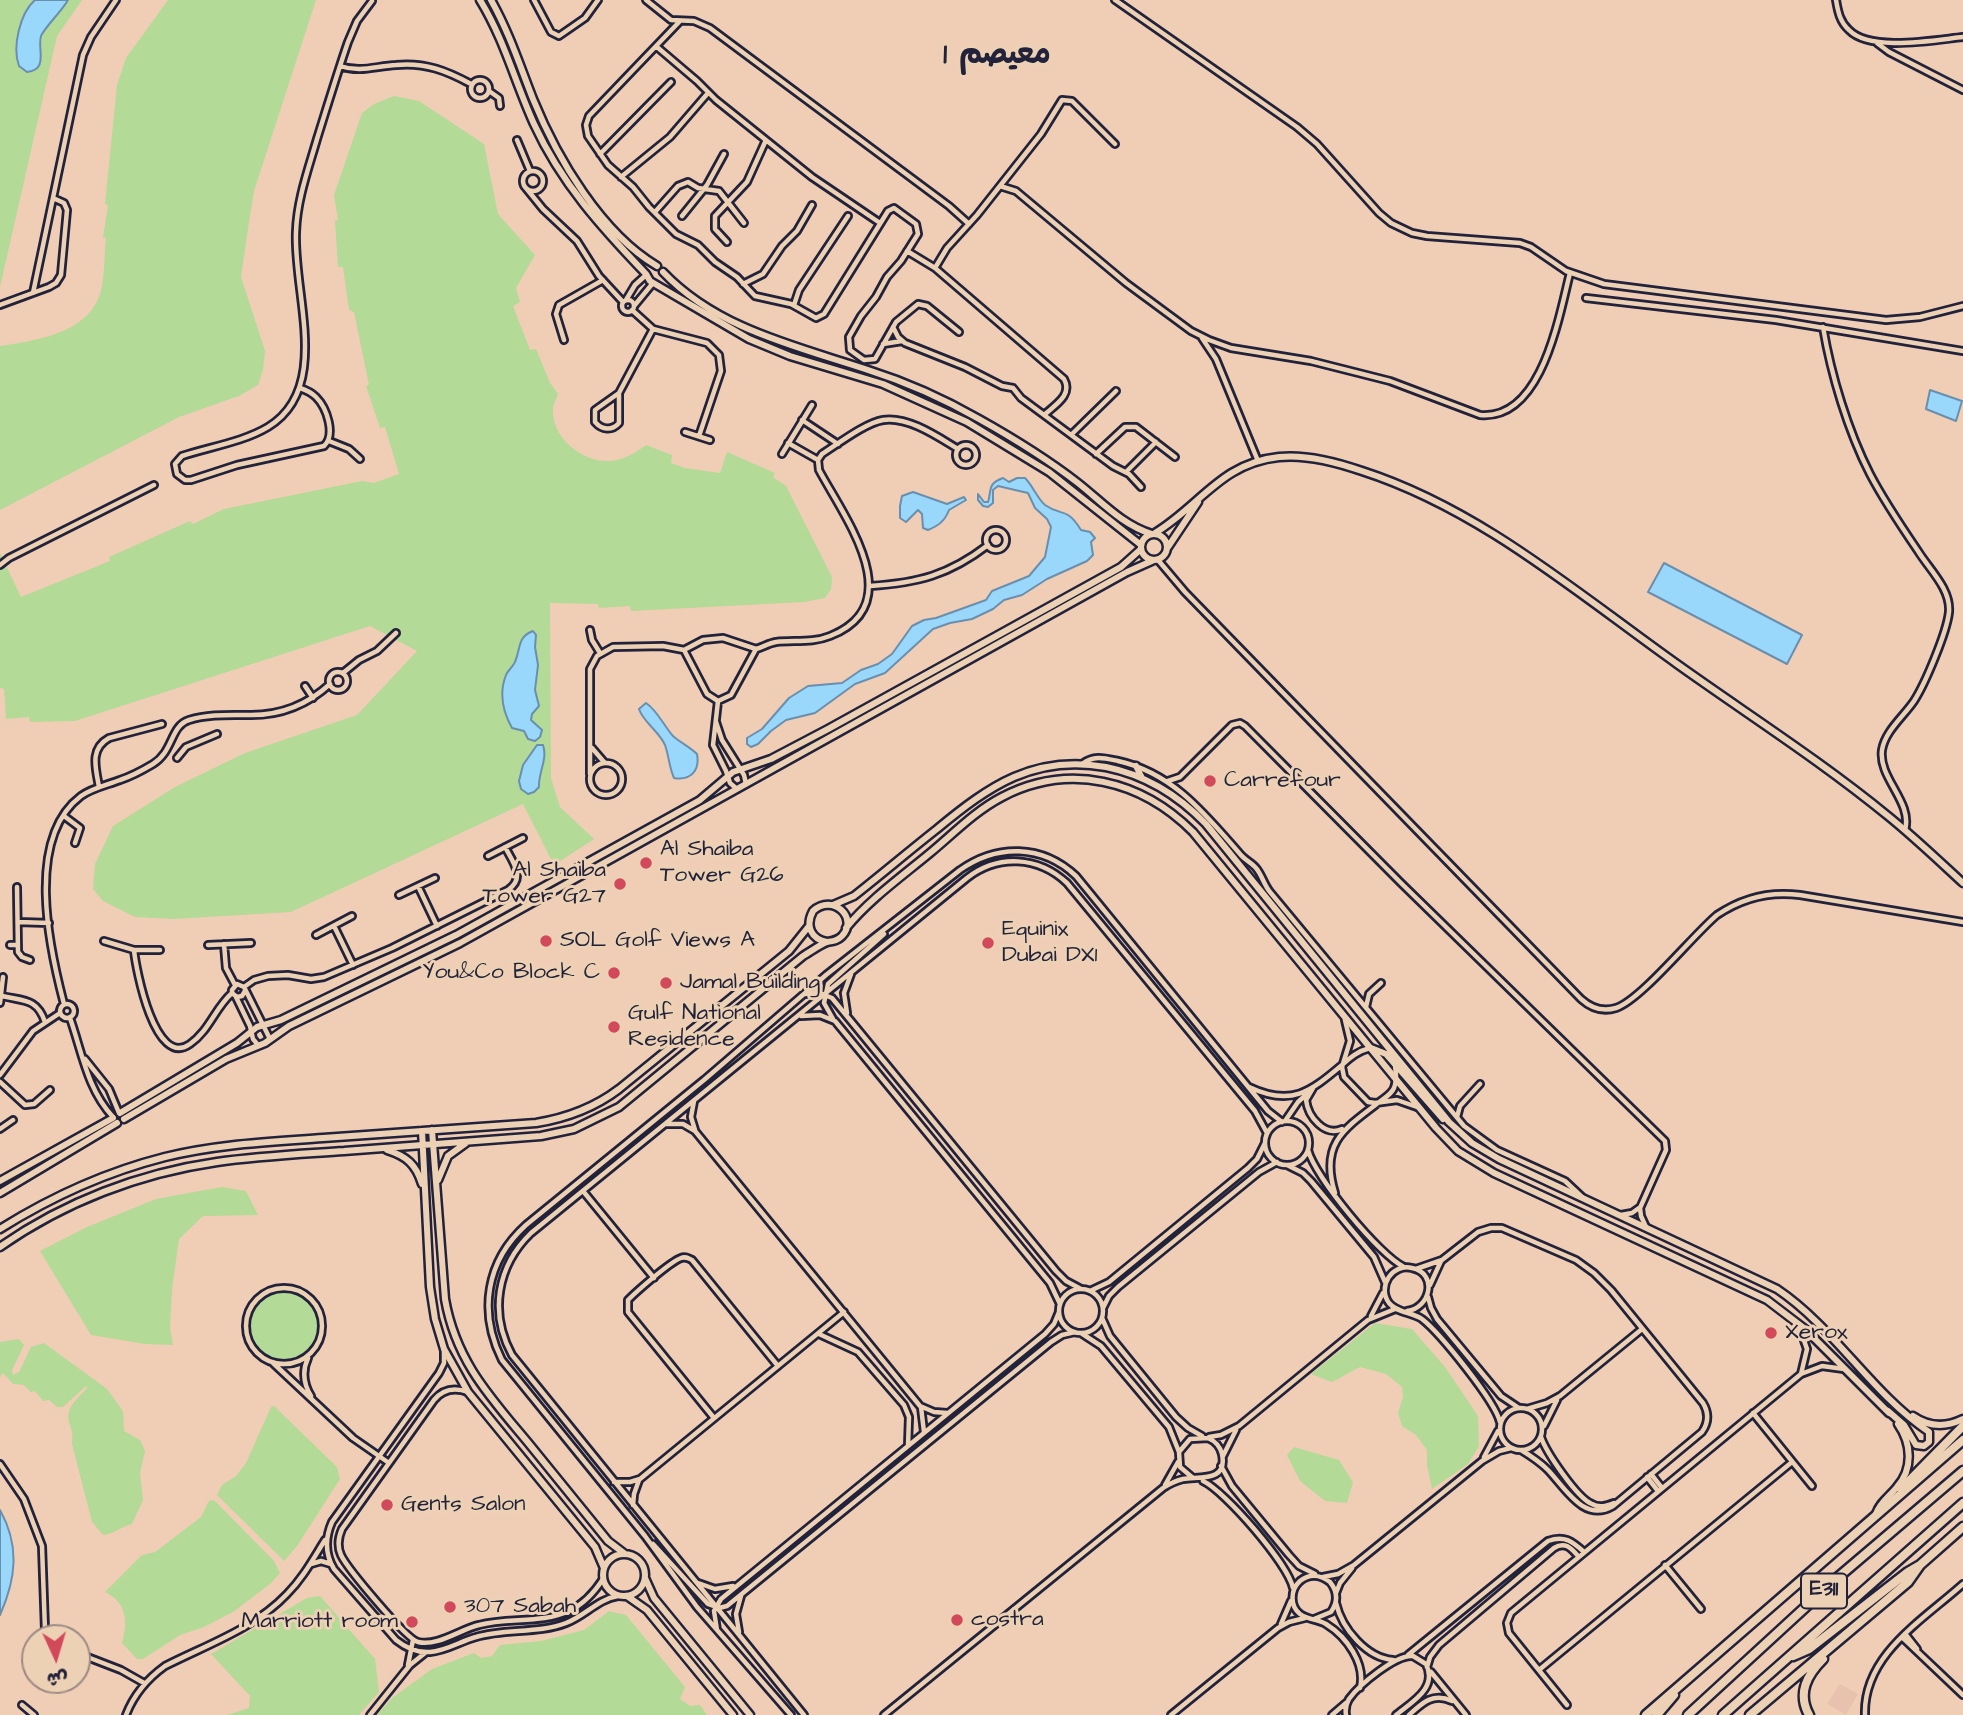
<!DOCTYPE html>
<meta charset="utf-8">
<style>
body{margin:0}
#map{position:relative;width:1963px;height:1715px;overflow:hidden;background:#f0ceb5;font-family:"Architects Daughter","Playpen Sans Arabic",sans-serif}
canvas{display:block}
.north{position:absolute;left:21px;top:1624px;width:70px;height:70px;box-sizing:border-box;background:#edd1b4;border:2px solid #9c8b84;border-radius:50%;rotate:176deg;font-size:19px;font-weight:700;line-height:28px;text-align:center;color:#22223b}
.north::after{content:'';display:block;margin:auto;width:24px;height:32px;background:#d1495b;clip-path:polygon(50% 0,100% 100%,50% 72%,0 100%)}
</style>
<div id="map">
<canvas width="1963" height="1715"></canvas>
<div class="north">ش</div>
</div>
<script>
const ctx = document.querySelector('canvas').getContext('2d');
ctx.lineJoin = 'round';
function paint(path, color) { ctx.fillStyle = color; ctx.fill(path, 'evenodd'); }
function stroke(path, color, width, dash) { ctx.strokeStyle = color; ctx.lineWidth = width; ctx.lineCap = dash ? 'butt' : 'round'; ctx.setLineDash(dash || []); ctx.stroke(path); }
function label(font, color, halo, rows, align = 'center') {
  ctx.font = font + ' "Architects Daughter","Playpen Sans Arabic",sans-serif'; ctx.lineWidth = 6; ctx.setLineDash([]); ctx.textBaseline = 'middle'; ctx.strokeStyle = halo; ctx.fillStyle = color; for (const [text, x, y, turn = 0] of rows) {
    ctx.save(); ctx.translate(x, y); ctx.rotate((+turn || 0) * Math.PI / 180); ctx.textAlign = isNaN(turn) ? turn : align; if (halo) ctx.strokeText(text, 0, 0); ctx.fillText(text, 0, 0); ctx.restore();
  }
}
const built = new Path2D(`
 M1840,1684L1858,1694L1846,1715L1827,1704Z`);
const green = new Path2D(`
 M0,0H82L57,36L0,287Z
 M168,0H316L254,191L247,235L241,277L265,351L263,370L258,385L239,396L179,417L0,510V346C33,341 85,334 99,297C105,283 104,254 106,238L103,237L108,205L105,204L117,85L126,58Z
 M394,96L419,101L484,144L498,214L535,255L516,288L520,302L513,306L530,350L536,349L550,383L558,394C556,399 553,405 553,410C552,439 584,463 610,461C624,460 635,453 646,445L672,455L671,463L685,468L720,473L727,452L775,473L773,477L786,486L832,577L831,589L825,598L804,602L631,611L630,606L599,608L598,604L550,603L551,778L560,807L594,839L554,865L523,804L291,912L174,919L135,917L103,901L93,889L95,864L113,826L175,787L245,753L357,715L417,651L370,626L75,721L30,722L29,717L6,719L4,689L0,688V553L21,597L110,561L109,557L190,521L193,524L224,509L362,481L374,483L399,474L385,427L380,428L366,386L369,385L354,312L349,310L343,267H338L335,221L338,220L334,195L362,113L374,104Z
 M222,1187L246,1191L258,1215L203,1216L179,1239L172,1289L170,1328L173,1345L145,1344L91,1335L40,1251L87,1227L156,1199Z
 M250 1326a34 34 0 1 1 68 0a34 34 0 1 1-68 0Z
 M1375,1323L1412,1329L1445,1367L1478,1416L1479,1446L1468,1464L1432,1489L1427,1465V1450L1416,1435L1402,1426L1398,1413L1403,1397L1402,1387L1386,1374L1360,1367L1332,1382L1311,1374Z
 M19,1339L24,1345L12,1370L13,1375L19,1372L31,1347L44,1343L107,1389L123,1411L124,1431L140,1440L145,1451L140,1473L143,1500L132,1524C121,1527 114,1534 103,1535L92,1522L72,1444C73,1429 72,1434 69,1422C65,1408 78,1398 87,1388L86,1386L63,1407H57L49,1400L43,1401L35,1391L31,1392L24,1385L13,1384L3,1373L0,1377V1342Z
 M274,1406L337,1467L340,1479L297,1546L284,1561L217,1495L222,1485L236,1476L246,1463L271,1407Z
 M1294,1447L1339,1460L1353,1482L1347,1503L1325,1501L1300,1481L1287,1455Z
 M214,1500L274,1561L280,1573L270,1584L233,1612L204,1627L180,1635L143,1659H137L122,1643C128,1623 127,1602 105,1592L142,1555L155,1552L201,1517L209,1501Z
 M320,1596L375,1659L379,1692L359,1715H227L249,1708L250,1696L211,1654L307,1598Z
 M609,1611L626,1615L685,1687L680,1699L690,1706L700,1705L707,1715H377L392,1698L432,1669L474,1653L481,1658L492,1656L500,1645L541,1641L584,1630Z`);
const water = new Path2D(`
 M35,0H68C62,11 44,28 41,36C37,50 49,69 27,72L19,66C12,47 20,13 35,0Z
 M1930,390L1962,401L1956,421L1926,409Z
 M1003,478L1009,482L1017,478H1025C1033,486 1037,498 1045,505C1062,517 1066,506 1081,530L1090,532L1095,538L1091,542L1093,555L1087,561L1047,579L1022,595L1004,600L993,609L972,619L950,623L933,629L885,673L855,684L815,713L786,720L771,731L758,744L751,747L747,744V738L762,729L789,698L808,686L842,683L861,670L878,664L892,654L912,626L924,620L936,618L986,600L992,591L1029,576L1045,557L1051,527L1047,519L1035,508L1028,493L998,486L993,490V503L988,507L983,506L978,500V494L984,502H988C992,489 987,484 1003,478Z
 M913,492L947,504L964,497L966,500L949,510C945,521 938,526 928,530L923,528L922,514L918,510L906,522L900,518V506L902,496Z
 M1664,563L1802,635L1787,664L1648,592Z
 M533,631L536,635L535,647L538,665L535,690L539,706L532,714L531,720L542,730L540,737L535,741L528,739L524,731L512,728C503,712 499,693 506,675C508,670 513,667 515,662C521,648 517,637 533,631Z
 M646,703C657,710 664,726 673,736C681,743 690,747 697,754C700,770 691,781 674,778C669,767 669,756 665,745C659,731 643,722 639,709Z
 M537,745H543C548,759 538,773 539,787L534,792L528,794L521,789L519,781L523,765Z
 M0,1510C20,1546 16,1579 0,1615Z`);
const street = new Path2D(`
 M534,0L551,32L559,36L585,18L598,0
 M646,0L671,20L694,21L710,28L949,206L969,224
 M1115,0L1297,127L1317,144L1379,213L1391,223L1412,233L1427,236L1520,243L1531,247L1566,271L1604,284L1886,320L1920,317L1963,306
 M1836,0C1838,12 1840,22 1849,30C1870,52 1934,40 1963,37
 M680,21L589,116L586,125L588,136L608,165L633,187L649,207L676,234L698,245L715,262L737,277L755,296L791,304L816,318L824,314L888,211L894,208L916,224L918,234L901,261L887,277L876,297L861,316L849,337L850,350L864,360L875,359L896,322L918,304L927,306L959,332
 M1877,43L1889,52L1963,90
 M657,47L697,81L716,100L812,177L880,223
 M340,66C360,73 376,66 396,65C425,62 447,71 471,84
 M471 89a9 9 0 1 1 18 0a9 9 0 1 1-18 0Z
 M489,91L499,98L500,106
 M517,140L530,171
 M600,154L671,82
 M523 181a10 10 0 1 1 20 0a10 10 0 1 1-20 0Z
 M621,177L670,137L708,93
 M1000,186L1016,191L1126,283L1191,331L1209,340L1231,348L1311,361L1390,381L1480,415C1542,421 1559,316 1570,273
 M526,188L543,209L577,241L599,276L623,302
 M655,212L678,186L688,182L698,188L719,191L744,223
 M682,216L707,185L724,154
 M727,242L715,229V216L747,182L766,140
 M907,251L935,268L1064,379C1073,395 1055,405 1044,415
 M935,268L947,248L977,215L1041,134L1062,100L1072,101L1115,144
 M743,284L763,274L782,246L797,231L812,205
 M33,293L83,55L91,37L116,0
 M1586,298L1776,320L1963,351
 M626,300L635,285L646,275
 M622 306a6 6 0 1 1 12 0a6 6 0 1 1-12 0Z
 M0,305L49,287L56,283L61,275L67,210L64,203L53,198
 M794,305L799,290L848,216
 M634,306L653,283
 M632,310L653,329L707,343L719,355L721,371L699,436
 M893,327L898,337L905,343L965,367L1002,386L1013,388L1021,398L1113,466L1129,474L1141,487
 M1823,327C1831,375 1848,431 1870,474C1884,501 1901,526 1918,551C1929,569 1951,589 1949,612C1947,632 1925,684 1914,701C1904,716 1885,731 1882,750C1878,778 1913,802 1905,830
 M1202,338L1216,359L1258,461
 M564,340L556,314L559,305L603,280
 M883,344L902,341
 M300,388C306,390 311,392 316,397C327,408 336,435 324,446L237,465L191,480H185L177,474L175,464L182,456C209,447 243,442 268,427C332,388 293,294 296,232C297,200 308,170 317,139C327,107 337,74 348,42L357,21L372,1
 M619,393V423C612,431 602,430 595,422V410Z
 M619,393L653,329
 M802,420L838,444
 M685,432L710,440
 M1071,435L1116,391
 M329,441L349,449L360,459
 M788,443L818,460
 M956 455a10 10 0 1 1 20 0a10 10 0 1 1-20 0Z
 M782,454L812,405
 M1096,454L1125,427H1136L1175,457
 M1126,472L1156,442
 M986 540a10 10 0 1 1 20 0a10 10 0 1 1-20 0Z
 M1158,560L1185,592L1581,999C1591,1008 1603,1012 1616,1008C1641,1000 1693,935 1717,915C1742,898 1770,891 1800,895L1963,922
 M0,565L9,558L154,485
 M870,586C918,583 949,575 988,545
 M590,630L592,640L600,653
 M684,650L707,694L718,701L731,695L756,649
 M329 681a9 9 0 1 1 18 0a9 9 0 1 1-18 0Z
 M343,673L359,660L377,651L396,633
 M305,686L313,698
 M718,701L713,745L726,771L730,783L737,789
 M716,722L722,740L744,775L746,784
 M592,748L604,762
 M177,758L186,747L217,734
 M590 779a16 16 0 1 1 32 0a16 16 0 1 1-32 0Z
 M1082,764C1094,755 1104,758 1118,761C1173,773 1205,814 1240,854C1245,860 1252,863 1256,868C1262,875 1264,885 1270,892L1464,1126L1497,1150L1565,1181L1582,1197
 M590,774V669L597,656L613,647L663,646L684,650L703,640L723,638L756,649C763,647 769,643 776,642C794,640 813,643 830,636C911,604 844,517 819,470L818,460L822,454C838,444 865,423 883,420C908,416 938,437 958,449
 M1168,781L1180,777L1232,725L1240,723L1245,726L1401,883L1665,1141L1666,1150L1640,1208L1641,1216L1646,1227
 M99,787C96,769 89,749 109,738L162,724
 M64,816L80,828L75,843
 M488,856L523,838
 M418,886L437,926
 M17,887L18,952L22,957L30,960
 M399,895L435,878
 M18,922L49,923
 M334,926L353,965
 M316,935L352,916
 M104,941L134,950H160
 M224,944L226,968L235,985
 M10,945H18
 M208,945L251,943
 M134,950C136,970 155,1069 190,1044C209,1031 215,1008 232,993
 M244,987L254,980L268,976L288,975L311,979L324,977L392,948L508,890C526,878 513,862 505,847
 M245,991L242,996L237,997L232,993V990L237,984L244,987L270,1039
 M805,994L817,992L832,998L1056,1271L1066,1281L1081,1289
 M2,996C23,1001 37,998 45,1022
 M236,997L250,1026L253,1039L258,1045
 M0,1003L3,977
 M60 1011a7 7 0 1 1 14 0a7 7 0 1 1-14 0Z
 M64,1004C49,947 25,838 81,796C92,788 107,785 120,780C132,776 143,770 153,764C174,751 170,726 189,720C208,714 228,715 247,715C279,716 306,706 330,684
 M1366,1007L1369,994L1381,983
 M847,1013L844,993L851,974
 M801,1016L820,1015L835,1021L1050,1283L1060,1304
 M70,1018C82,1052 87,1089 113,1117
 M833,1019L824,1003L828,984L884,934
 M1345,1020L1350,1041L1342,1067L1344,1077L1368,1102L1375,1103L1397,1100L1417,1107
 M85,1059L109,1089L119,1113
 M0,1075L33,1031L60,1013
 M0,1082L25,1105L34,1104L50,1090
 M1249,1087C1291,1107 1310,1092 1342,1065C1351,1057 1358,1051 1370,1048
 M1313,1088L1306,1100C1308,1117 1325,1137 1342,1129
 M694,1101L691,1117L695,1130
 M1457,1117L1460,1106L1480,1084
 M1285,1121L1298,1102L1308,1093
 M1265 1143a22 22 0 1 1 44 0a22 22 0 1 1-44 0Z
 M666,1124H683L695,1131L920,1406L934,1412L947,1413
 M0,1129L13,1120
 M1308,1150C1315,1177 1379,1255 1404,1267
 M1287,1165L1303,1173L1311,1181L1374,1257L1385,1282
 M583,1191L654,1278
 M1335,1193C1320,1145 1342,1130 1378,1103C1384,1098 1391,1095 1394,1088C1397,1081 1396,1073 1395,1065
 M1621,1215L1632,1213L1639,1208
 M1416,1269L1442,1260L1478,1232L1491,1228H1502L1576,1260L1594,1273L1611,1290L1703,1403C1709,1413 1709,1422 1702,1432L1613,1506C1584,1523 1566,1489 1548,1470C1540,1462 1531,1456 1521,1450
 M1430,1285L1441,1261
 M246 1326a38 38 0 1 1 76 0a38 38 0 1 1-76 0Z
 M1059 1311a22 22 0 1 1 44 0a22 22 0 1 1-44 0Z
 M1090,1291L1109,1282L1248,1168L1257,1159L1265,1143
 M1428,1297L1431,1308L1437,1319L1501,1396L1519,1408
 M1103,1308L1109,1296L1118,1287L1259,1172L1277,1162
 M1407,1311C1431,1308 1438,1273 1412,1268C1392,1263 1377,1287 1389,1303C1397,1313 1412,1312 1422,1319C1440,1333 1495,1401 1500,1422
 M1371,1316L1383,1293
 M1102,1318L1110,1336L1176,1417L1188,1428L1202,1436
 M1799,1326L1807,1349L1801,1374
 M1081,1333L1101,1346L1169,1427L1179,1452
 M819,1334L858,1352L904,1405L909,1417L908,1446
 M444,1350V1363L439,1373L332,1522C325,1538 325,1554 334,1569L396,1640C406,1648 417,1653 430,1652C446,1651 461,1641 476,1637C505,1628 538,1634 566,1623C585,1616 598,1599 618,1596
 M308,1358C302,1371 303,1383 311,1396
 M273,1363L353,1438L389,1463
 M468,1392C454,1387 443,1389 434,1400L342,1529C338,1538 337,1546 341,1555C347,1568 406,1639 418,1642C437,1647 461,1629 479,1625C508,1617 542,1624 569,1611C584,1604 594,1593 603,1579
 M921,1407L924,1432
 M1500 1429a21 21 0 1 1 42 0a21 21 0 1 1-42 0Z
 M1527,1409L1547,1403L1560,1396L1642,1329
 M1753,1413L1812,1486
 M714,1418L628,1312V1300C637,1291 670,1262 681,1258C686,1256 687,1258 692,1260L778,1366
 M1544,1426L1557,1400
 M1209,1437L1221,1435L1239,1426L1368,1320L1395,1309
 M1541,1437C1546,1452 1577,1498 1592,1504C1599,1508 1606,1506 1614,1503
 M1223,1456L1236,1430
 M1484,1457L1498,1431
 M0,1464L24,1499L42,1546L45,1630L47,1638
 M1221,1466L1232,1486L1289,1555L1299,1566L1315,1574
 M1651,1474L1662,1488
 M1647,1477L1658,1491
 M1203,1481C1225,1491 1288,1564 1293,1588
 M614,1482H630L640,1479L844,1312
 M1165,1485L1178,1462
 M633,1505L634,1494L639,1480
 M653,1544L708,1604L719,1608L727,1606L1051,1342L1062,1335L1075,1332
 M311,1564L321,1561L331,1564
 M1665,1565L1701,1609
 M1323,1577L1338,1574L1354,1565L1482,1461L1499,1451L1511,1448
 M698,1583L715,1589L733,1586
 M1336,1593L1340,1583L1352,1568
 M1336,1603C1342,1629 1367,1658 1393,1660
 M1314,1619L1331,1612C1338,1602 1338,1592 1330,1582C1321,1575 1310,1573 1300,1581C1290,1590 1290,1606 1300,1614C1308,1620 1318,1619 1326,1624C1347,1637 1366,1664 1360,1688
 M1281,1624L1291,1601
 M717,1630L714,1611L721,1599L1045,1334L1054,1324L1059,1312
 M739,1632L736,1614L741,1596
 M1906,1635L1917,1649
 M1903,1638L1963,1695
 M77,1653L121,1670L144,1683
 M1408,1655L1548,1541C1564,1535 1572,1541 1584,1552
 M408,1665L413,1640
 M1427,1667L1430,1657L1439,1645L1554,1548C1565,1541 1571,1548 1578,1556
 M1539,1670L1792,1462
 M1431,1672L1466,1715
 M22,1705L34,1715
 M1567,1705L1509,1633L1507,1623L1511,1613L1801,1374L1822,1366L1844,1369
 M126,1715C134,1694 147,1679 165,1666C206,1645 254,1629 287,1594C303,1578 313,1559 325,1540
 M370,1715L410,1665L425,1653
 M791,1715L697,1607L645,1536L502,1360C478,1312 486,1261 526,1225L704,1080L826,975L960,870C997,844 1042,844 1076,876L1268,1111L1282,1122
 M804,1715L512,1355C489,1313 497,1266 531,1233L967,878C998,854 1038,856 1067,883L1255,1111L1267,1133
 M884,1715L1163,1488C1169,1484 1175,1481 1183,1479C1198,1476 1228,1483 1222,1454C1220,1446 1215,1441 1208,1438L1190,1439L1179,1452L1180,1467L1193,1478
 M1171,1715L1278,1628L1289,1622L1305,1618
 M1332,1715L1346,1703
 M1346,1715C1345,1709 1346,1704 1349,1699C1359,1685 1396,1654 1413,1656L1426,1664C1438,1688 1412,1702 1396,1715
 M1409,1715C1422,1703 1433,1692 1452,1701
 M1865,1715C1863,1655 1923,1620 1963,1584`);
const secondary = new Path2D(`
 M480,0C504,39 515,82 534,124C561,183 602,228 646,274L650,281L749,339L790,356L883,384L967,422L1049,472L1141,545
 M491,0C509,32 520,66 533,99C557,158 601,233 657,266
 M663,272C717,329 796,346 868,370C906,382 944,399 979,419C1013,438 1047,459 1078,483C1101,501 1122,525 1152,534
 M1155,533C1200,506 1221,463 1279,457C1307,454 1336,462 1362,471C1480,509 1577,593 1677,664C1747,714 1821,761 1888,816C1914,837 1938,860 1963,883
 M1141 547a13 13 0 1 1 26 0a13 13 0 1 1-26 0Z
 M1168,547L1198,502
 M1136,766L1142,778
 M833,905L854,896C882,874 909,851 937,829C989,786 1034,754 1106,767C1146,775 1178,795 1206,824L1449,1122L1472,1143L1499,1159L1777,1289C1835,1328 1871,1393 1929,1432V1442L1924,1446L1916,1445L1904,1425L1888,1411
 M846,928C870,899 901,877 930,853C953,834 975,811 1002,797C1069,762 1141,780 1193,832L1436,1128L1458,1151L1494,1173L1767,1300L1805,1329L1889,1413
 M1371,1048L1386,1054L1443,1119
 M120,1113L237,1043L257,1027L281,1020L456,935L700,800L733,772L771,759L828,729L1121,567L1141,549
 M124,1119L226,1059L265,1043L289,1026L460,943L1127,572L1154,560
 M432,1130L445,1299C456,1362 491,1398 530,1445C556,1477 582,1509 608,1541L625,1554
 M422,1131L430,1287L435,1319L444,1349L468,1392L595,1547L604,1568
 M387,1150C406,1156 416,1164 422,1184
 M438,1180L448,1156L466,1143
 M0,1181L113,1118
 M0,1193L117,1123
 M0,1229C51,1197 106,1172 165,1157C217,1144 270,1142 323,1138C394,1133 465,1128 536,1123C567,1118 594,1108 619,1089L789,951L809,926
 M0,1247C64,1202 140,1173 217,1162C259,1156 302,1154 344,1151C410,1146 476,1141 541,1136L574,1129L619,1107L803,956C810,952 819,945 827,942C833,941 837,941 842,936C859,918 833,893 813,911C805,926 811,939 827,942
 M1913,1416C1929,1427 1945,1428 1963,1419
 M1876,1514C1880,1502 1889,1497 1897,1487C1913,1469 1912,1444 1898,1424
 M603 1575a21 21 0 1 1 42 0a21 21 0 1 1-42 0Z
 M645,1578L654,1598L750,1715
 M627,1596L647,1610L733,1715`);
const highway = new Path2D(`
 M1901,1489L1963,1426
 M1793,1656L1809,1649L1908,1572L1920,1565L1963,1527
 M1646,1715L1963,1440
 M1657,1715L1674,1695
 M1688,1715L1836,1579L1963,1471
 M1723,1715L1963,1503
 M1750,1715L1908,1582L1920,1565
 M1809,1715C1797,1693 1807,1675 1823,1659`);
const markers = [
 [1210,781,7,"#d1495b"],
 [646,863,7,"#d1495b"],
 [620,884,7,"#d1495b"],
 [546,941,7,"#d1495b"],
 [988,943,7,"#d1495b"],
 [614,973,7,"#d1495b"],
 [666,983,7,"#d1495b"],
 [614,1027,7,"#d1495b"],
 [1771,1333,7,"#d1495b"],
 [387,1505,7,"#d1495b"],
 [450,1607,7,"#d1495b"],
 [957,1620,7,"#d1495b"],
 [412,1622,7,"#d1495b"]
];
const shields = [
 [1824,1591,46]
];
const shieldNames = [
 ["E311",1824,1591]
];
const poiNames = [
 ["Carrefour",1224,781],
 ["Al Shaiba",660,850],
 ["Tower G26",660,876],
 ["Al Shaiba",606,871,"right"],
 ["Tower G27",606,897,"right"],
 ["Equinix",1002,930],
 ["Dubai DX1",1002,956],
 ["SOL Golf Views A",560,941],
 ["You&Co Block C",600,973,"right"],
 ["Jamal Building",680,983],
 ["Gulf National",628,1014],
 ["Residence",628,1040],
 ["Xerox",1785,1333],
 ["Gents Salon",401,1505],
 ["307 Sabah",464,1607],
 ["costra",971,1620],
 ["Marriott room",398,1622,"right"]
];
const districtNames = [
 ["معيصم 1",997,57]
];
paint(built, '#e8c2af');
paint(green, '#b3da96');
paint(water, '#9ad8fb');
stroke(water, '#6a8fae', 2);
stroke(street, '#22223b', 10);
stroke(secondary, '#22223b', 11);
stroke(highway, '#22223b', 13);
stroke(street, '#edd1b4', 4.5);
stroke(secondary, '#edd1b4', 6);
stroke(highway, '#edd1b4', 8);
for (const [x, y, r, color] of markers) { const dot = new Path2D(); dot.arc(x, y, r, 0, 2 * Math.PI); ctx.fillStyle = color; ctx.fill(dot); stroke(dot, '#edd1b4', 2.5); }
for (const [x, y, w] of shields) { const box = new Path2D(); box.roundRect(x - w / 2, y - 17.5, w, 35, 5); ctx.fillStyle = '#edd1b4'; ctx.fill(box); stroke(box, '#22223b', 2); }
label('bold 21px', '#22223b', null, shieldNames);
label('23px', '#22223b', '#edd1b4', poiNames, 'left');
label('bold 30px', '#22223b', '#edd1b4', districtNames);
</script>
